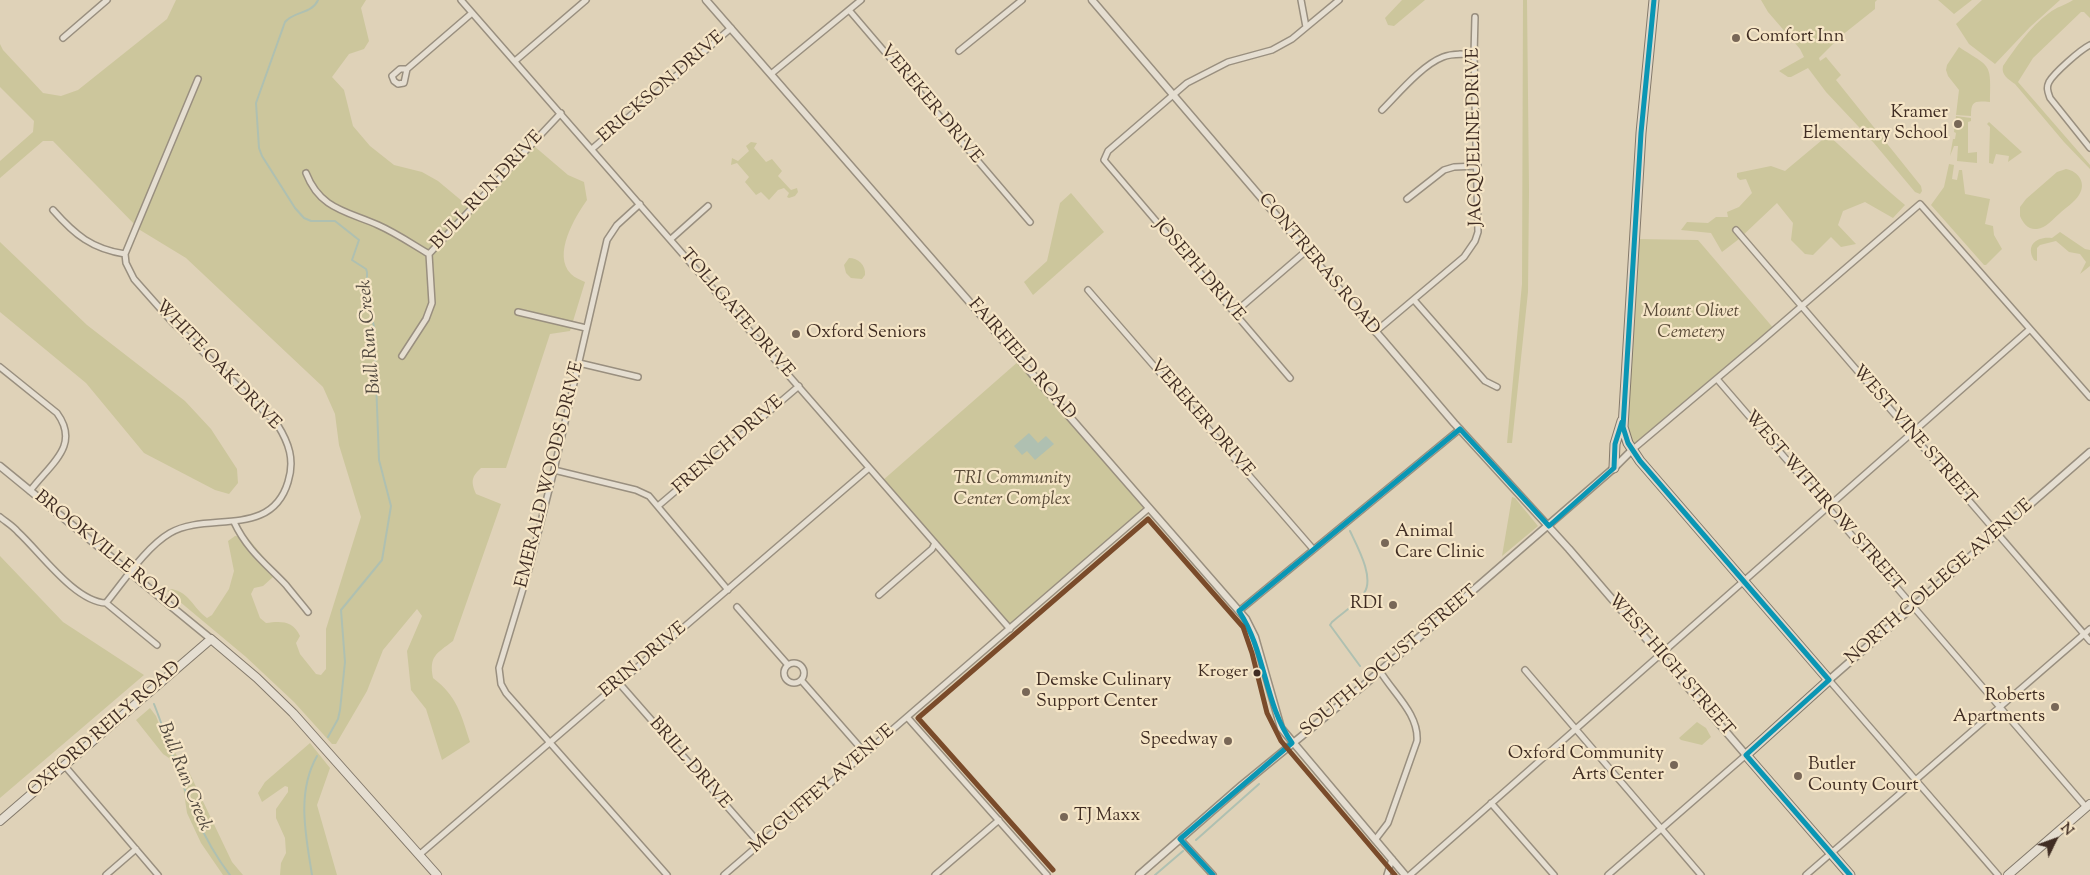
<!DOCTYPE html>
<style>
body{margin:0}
#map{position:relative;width:2090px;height:875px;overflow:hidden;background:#dfd2b8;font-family:"Sorts Mill Goudy",serif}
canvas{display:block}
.north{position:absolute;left:2030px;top:815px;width:50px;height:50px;-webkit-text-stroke:4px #f5e5c6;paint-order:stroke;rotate:48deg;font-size:14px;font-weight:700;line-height:20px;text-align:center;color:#402d23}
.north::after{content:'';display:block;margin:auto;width:18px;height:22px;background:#402d23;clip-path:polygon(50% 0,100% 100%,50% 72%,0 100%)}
</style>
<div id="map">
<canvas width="2090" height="875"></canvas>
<div class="north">N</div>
</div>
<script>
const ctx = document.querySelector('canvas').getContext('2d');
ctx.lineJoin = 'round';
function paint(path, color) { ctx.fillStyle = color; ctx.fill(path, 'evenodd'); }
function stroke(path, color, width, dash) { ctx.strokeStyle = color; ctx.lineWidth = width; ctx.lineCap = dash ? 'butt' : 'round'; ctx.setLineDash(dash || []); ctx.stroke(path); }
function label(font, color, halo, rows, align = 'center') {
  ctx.font = font + ' "Sorts Mill Goudy",serif'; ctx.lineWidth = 4.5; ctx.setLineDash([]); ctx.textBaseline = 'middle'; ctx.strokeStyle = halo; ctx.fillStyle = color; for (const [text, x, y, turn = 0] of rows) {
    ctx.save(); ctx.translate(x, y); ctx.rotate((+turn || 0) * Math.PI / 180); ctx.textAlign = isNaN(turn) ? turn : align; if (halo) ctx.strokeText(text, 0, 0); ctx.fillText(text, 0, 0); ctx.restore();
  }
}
const green = new Path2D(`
 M176,0H366L361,8L369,41L364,49L349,54L332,77L344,90L353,126L370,146L394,165L422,172L438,181L474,211L534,146L568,175L584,182L587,200C575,217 552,255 571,274C575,278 581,280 585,282L570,331L550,334L506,468H481C471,477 471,482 476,494L501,504L453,641C436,654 429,656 433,678C457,696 461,714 470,742L442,760L426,709L411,690L407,651L422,616L417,609L383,650L367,691L336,744H332L294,702L246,657L167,591L172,589C190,593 193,608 207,618L212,615L229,589L234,571L228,541L235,536L247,537L272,567L273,577L263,586L254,588L251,594L260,618L266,623C280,621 293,620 300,636L296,643L300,654L316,674L321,675L326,669V629L361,517L339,445L335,414L323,387L186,258L140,230L53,141H43L0,178V161L33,132L34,121L0,87V44L3,50L43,93L61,96L78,90L167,19Z
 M1402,0H1425L1394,26L1388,25L1385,18Z
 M1523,0H1527L1529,191L1528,292L1512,443H1507L1522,284Z
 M1761,0H1877L1875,2V9L1841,36L1819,58L1820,61L1826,57L1841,75L1836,80L1921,186L1922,191L1920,194L1915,192L1873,142L1826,92L1808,68L1791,77H1788L1779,71L1804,57L1800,49L1768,12Z
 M1938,0H1972L1954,14Z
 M1982,0H2060L2030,27L1995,64L1969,44L1956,24Z
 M2073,0H2090V18L2084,12H2081L2033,58L2018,82L2090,165V169L2064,142L2015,84C2008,79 2001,75 2003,66C2016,47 2030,27 2049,13C2056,7 2066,5 2073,0Z
 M1959,47C1991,68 1991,62 1990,102C1975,101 1971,100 1971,116L1956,115L1959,90L1948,76L1946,70L1947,65Z
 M1956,116L1971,118V121L1968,122V153L1977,152V163L1957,161L1958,146H1954L1950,156L1953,139H1955L1956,133L1954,132Z
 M1989,122L2022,152L2008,162L2009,156L1996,154L1993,164L1989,163L1990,127L1987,124Z
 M1828,135C1854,158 1878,183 1905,205L1893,218L1865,202L1843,211L1838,225L1856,244L1841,247L1831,237L1813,255L1805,254L1791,240L1793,223L1777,203L1739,239L1722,252L1711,233L1681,230L1687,222L1708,223L1716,217H1728L1727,212L1739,207L1752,193L1746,179L1740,180L1737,177V173L1771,166L1785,171Z
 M751,142L757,143L754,148L766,162L772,159L782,171L778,176L791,190L797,188L798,192L795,196L789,198L787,197L789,193L784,188L778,190L769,200L761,192L756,195L745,182L749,177L737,163L731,165L732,158L738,161L749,151L746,146Z
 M1949,164L1954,165L1952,179L1957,180L1959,170H1962L1965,194L1990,199L1985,224L1993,226L1994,235L2002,249L1986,265H1984L1931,205L1944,187Z
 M2066,169C2078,171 2087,183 2079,195C2075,202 2065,208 2059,214C2053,219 2046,228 2037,229C2028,230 2023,223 2020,216V207L2026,199L2057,172Z
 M1071,193L1104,232L1033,295L1024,282L1047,261L1060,203Z
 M2060,232L2085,249L2090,250V266L2080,274L2086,262L2080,254L2069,252L2056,241L2040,245L2037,248V261L2034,260C2025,245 2037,236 2052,238Z
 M1636,239L1698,240L1775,330L1632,450L1625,436Z
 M0,242L87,325L185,401L211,429L237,469L238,483L229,494L215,490L144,453L86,383L0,312Z
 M849,258C858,258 866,265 865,275L862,279L851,278L846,273L844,265Z
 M1020,360L1149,508L1010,629L882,481Z
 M1512,497L1515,498L1538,526L1502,556Z
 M0,556L63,622L144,675L0,798Z
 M150,708L156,716L165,739L189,772L232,862L243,875H223L201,843L187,813L183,786L169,758L163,754L136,720Z
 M1697,722L1706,728L1711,737L1702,745L1681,740L1679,738Z
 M310,743L330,768L317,805L337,875H280L281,863L286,853L285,838L276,818V809L288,792V787L285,786L262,802L258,793L265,782Z`);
const water = new Path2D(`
 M1029,433L1038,443L1046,436L1054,444L1035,460L1027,451L1022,455L1014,446Z`);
const stream = new Path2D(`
 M318,0C312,14 294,11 285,22L256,103L259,148L262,156L295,208L304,218L311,221H335L359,240L352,260L366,269L367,272V294L374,327L379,460L391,506L382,560L341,610L345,662L340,710L338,719L328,737
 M1350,531C1357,546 1375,578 1364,593C1356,605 1342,613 1332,622L1330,625L1360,666
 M154,704C177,762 191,825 230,875
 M1196,840L1259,784
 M312,875C306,836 296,793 317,756
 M1155,875L1183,851`);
const minor = new Path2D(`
 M461,0L1010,629
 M1301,0L1306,27
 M849,10L1030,222
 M63,38L107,0
 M2090,45C2080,50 2054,73 2049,82C2046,88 2048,92 2050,98L2090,148
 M959,51L1022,0
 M515,61L586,0
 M407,69L404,83L398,84L394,81L392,76L400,69H407L472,13
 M771,74L861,0
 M1382,110C1398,94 1422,65 1443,57C1453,53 1464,54 1474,55
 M592,149L731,28
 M306,173C320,209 346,211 378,225C396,233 412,244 429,254
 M1407,199L1444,170L1454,167L1478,166
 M640,204L617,225L607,240L554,470L529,569L499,668L501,684L506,693L667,875
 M53,210C75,235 92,249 125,254
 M1736,230L2090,641
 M671,239L708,206
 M1088,290L1313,549
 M1414,300L1485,381L1497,387
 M518,312L586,328
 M1234,313L1306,251
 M1375,332L1464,257L1475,241L1478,232L1474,55L1475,17
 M402,356L426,319L432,303L429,254L561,113
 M579,363L638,377
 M0,367L57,413C81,446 50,464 30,491
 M1290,378L1104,160L1108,151L1187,83L1228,62L1272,50L1292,39L1339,0
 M1717,379L2086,807
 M1632,450L1759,343L1920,204L2090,397
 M554,470L636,490L649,496L728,590
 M658,506L799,386
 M0,517C6,522 13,526 18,532C40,552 75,602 106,603L157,645
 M234,522C247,550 266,564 286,585C293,594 301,603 308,612
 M879,595L932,549L935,543
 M106,603C124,581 146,547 170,533C208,511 271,539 288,482C295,460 289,443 277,424L173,323L134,279L126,263L125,254L198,79
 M737,607L788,665
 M1239,611L1460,429
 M784 673a10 10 0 1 1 20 0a10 10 0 1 1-20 0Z
 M1525,670L1701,875
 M801,680L865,753
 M1829,680L1998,875
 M619,683L760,844
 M907,717L1047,875
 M64,765L158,875
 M1491,803L1554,875
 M1180,839L1213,875
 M1375,840L1388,823L1417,741C1419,714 1393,693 1380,671
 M419,855L869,468
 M106,875L136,849
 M724,875L1149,508
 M935,875L999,820
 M1387,875L1392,859
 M1410,875L2030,329
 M1608,875L1746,755
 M1806,875L2090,629`);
const tertiary = new Path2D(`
 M706,0L1246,619L1255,637L1281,728L1405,875
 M1092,0L1454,423L1569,549L1746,755
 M0,466L211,639
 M1829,680L2090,452
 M1139,875L1242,785L1364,685L1614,468L1632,450`);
const secondary = new Path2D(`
 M0,821L211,639L257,678L293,713L437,875
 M2008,875L2090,804`);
const trunk = new Path2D(`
 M1654,0L1641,133L1623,427L1628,443L1640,461L1829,680L1746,755L1850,875
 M1614,468L1615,444L1622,421`);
const bus1 = new Path2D(`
 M1654,0L1641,133L1623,427L1628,443L1640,461L1829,680L1746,755L1850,875
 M1213,875L1180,839L1292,743C1264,703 1266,652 1239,611L1460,429L1549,526L1614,468L1615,444L1622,422`);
const bus2 = new Path2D(`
 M1053,870L918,718L1148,519L1243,627L1252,653L1267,713L1281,741L1395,875`);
const markers = [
 [1736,38,5,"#786757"],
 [1958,124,5,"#786757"],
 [796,334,5,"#786757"],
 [1385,543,5,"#786757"],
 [1393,605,5,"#786757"],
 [1257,673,4.5,"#402d23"],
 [1026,692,5,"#786757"],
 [2055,707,5,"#786757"],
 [1228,741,5,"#786757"],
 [1674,765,5,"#786757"],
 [1798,776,5,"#786757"],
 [1064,817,5,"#786757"]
];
const busNames = [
 ["Kroger",1248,673]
];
const poiNames = [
 ["Comfort Inn",1746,38],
 ["Kramer",1948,114,"right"],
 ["Elementary School",1948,135,"right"],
 ["Oxford Seniors",806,334],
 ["Animal",1395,533],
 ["Care Clinic",1395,554],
 ["RDI",1383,605,"right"],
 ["Demske Culinary",1036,682],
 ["Support Center",1036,703],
 ["Roberts",2045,697,"right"],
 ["Apartments",2045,718,"right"],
 ["Speedway",1218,741,"right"],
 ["Oxford Community",1664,755,"right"],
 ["Arts Center",1664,776,"right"],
 ["Butler",1808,766],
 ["County Court",1808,787],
 ["TJ Maxx",1074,817]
];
const streetNames = [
 ["ERICKSON DRIVE",662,88,-41],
 ["VEREKER DRIVE",930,105,50],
 ["JACQUELINE DRIVE",1476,137,-91],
 ["BULL RUN DRIVE",488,191,-47],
 ["CONTRERAS ROAD",1318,265,50],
 ["JOSEPH DRIVE",1198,271,49],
 ["TOLLGATE DRIVE",736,314,49],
 ["FAIRFIELD ROAD",1021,360,49],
 ["WHITE OAK DRIVE",217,366,46],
 ["VEREKER DRIVE",1201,419,49],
 ["WEST VINE STREET",1913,436,49],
 ["FRENCH DRIVE",729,446,-41],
 ["EMERALD WOODS DRIVE",551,475,-76],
 ["WEST WITHROW STREET",1823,502,49],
 ["BROOKVILLE ROAD",106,552,39],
 ["NORTH COLLEGE AVENUE",1940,583,-41],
 ["ERIN DRIVE",644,661,-40],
 ["SOUTH LOCUST STREET",1390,662,-40],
 ["WEST HIGH STREET",1670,666,49],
 ["OXFORD REILY ROAD",105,730,-41],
 ["BRILL DRIVE",689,764,49],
 ["MCGUFFEY AVENUE",823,790,-41]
];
const parkNames = [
 ["Mount Olivet",1691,313],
 ["Cemetery",1691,334],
 ["TRI Community",1012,480],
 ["Center Complex",1012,501]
];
const waterNames = [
 ["Bull Run Creek",371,337,-95],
 ["Bull Run Creek",183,777,68]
];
paint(green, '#ccc69c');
paint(water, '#afc0b1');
stroke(stream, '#afc0b1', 2);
stroke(minor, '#998f7f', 8);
stroke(tertiary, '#998f7f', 9);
stroke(secondary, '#83796b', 10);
stroke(trunk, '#83796b', 11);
stroke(minor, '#e5ded1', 5);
stroke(tertiary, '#e5ded1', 6);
stroke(secondary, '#e5ded1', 8);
stroke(trunk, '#e0d8ca', 9);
stroke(bus1, '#0a96b4', 5);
stroke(bus2, '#7a4b2a', 5);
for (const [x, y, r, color] of markers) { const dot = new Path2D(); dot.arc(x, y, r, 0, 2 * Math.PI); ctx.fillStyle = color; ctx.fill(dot); stroke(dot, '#f5e5c6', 2); }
label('17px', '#402d23', '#f5e5c6', busNames, 'right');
label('18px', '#402d23', '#f5e5c6', poiNames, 'left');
label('18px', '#402d23', '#f5e5c6', streetNames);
label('italic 18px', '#594a37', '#f5e5c6', parkNames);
label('italic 19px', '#52493f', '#f5e5c6', waterNames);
</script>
